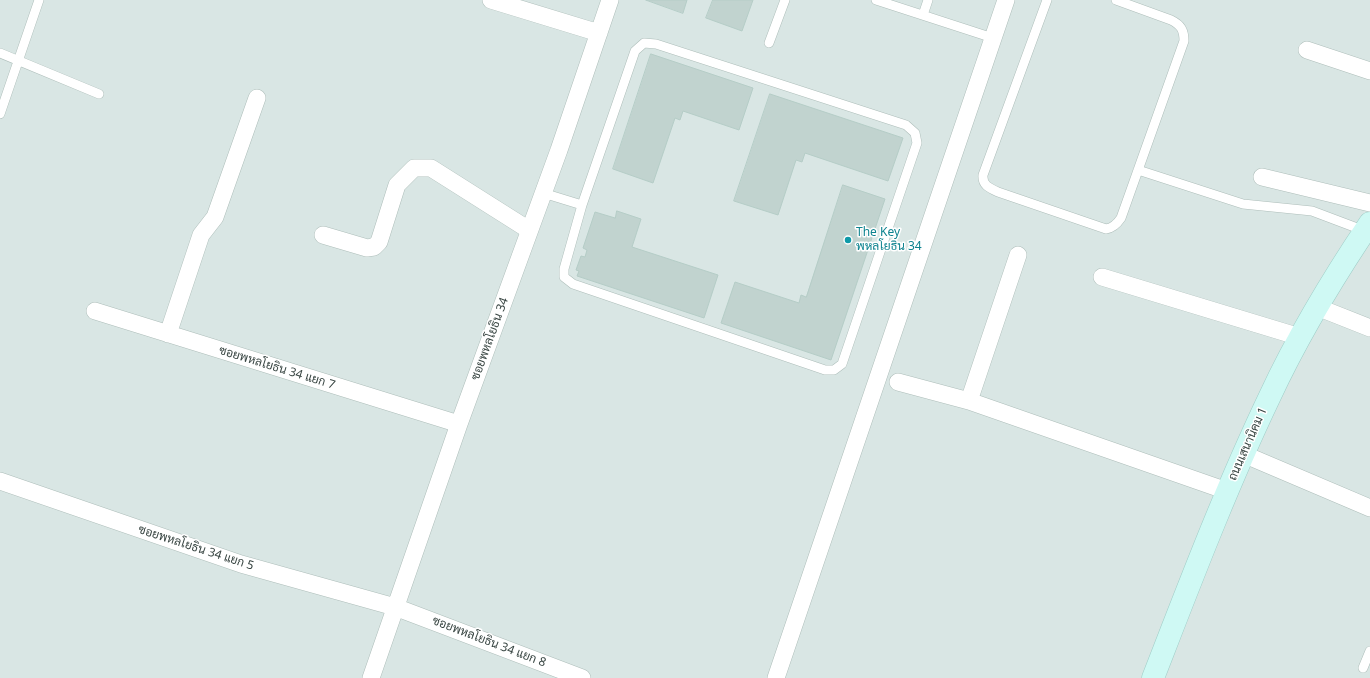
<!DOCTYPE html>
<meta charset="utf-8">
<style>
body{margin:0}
canvas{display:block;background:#eaf3f2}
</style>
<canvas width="1370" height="678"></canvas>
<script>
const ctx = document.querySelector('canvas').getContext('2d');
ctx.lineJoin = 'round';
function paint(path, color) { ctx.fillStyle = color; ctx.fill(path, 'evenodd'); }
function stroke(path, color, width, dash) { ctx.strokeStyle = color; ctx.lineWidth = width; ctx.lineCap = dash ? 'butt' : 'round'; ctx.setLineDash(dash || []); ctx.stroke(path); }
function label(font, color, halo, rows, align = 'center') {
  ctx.font = font + ' "Noto Sans",Sarabun,sans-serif'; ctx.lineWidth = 3; ctx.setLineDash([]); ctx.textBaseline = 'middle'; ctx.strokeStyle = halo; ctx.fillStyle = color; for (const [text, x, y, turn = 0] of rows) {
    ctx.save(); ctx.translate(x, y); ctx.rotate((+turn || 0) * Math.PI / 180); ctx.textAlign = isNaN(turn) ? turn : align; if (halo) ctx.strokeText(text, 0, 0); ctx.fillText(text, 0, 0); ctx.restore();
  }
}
const residential = new Path2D(`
 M0,0H1370V678H0Z`);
const building = new Path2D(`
 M646,0H687L683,13Z
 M713,0H753L742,31L706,18Z
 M651,54L753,88L739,130L683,111L680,120L675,118L653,183L613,169Z
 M770,94L903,138L888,181L805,153L802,162L796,160L778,215L734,201Z
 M843,185L885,199L831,360L721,323L735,282L799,303L801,295L806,297Z
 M617,211L641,219L632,247L718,275L704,318L577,276L579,271L576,270L581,256L585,257L587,250L583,248L595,212L615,218Z`);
const lane = new Path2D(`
 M876,0L993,38
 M1047,0L983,175C982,185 989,188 998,192L1106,229C1113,228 1117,224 1121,218L1184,41C1184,30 1181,25 1171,20L1116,0
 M923,15L928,0
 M644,43L656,44L906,125L915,133L917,143L842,364L834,370H825L573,284L564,277V269L582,205L635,51Z
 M769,43L785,0
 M0,53L99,94
 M0,114L39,0
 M1138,170L1243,204L1312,211L1365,231
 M543,193L582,205
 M1363,668L1370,651`);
const street = new Path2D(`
 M491,0L599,33
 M1307,50L1370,71
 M1262,177L1370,203
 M323,235L367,248L374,247L379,242L397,185L414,168H431L529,230
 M1102,277L1300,337
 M1317,307L1370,328
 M95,311L459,424
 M168,334L201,235L215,217L257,98
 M898,382L969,401L1227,491
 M969,401L1018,255
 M1243,454L1370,508
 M0,481L241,564L395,607L582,678
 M371,678L459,424L559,150L610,0
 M776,678L1006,0`);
const secondary = new Path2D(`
 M1153,678C1190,583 1226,488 1270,396C1298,336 1333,278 1370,223`);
const markers = [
 [848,240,4,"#0f9aa8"]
];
const cultureNames = [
 ["The Key",856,233],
 ["พหลโยธิน 34",856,247]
];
const streetNames = [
 ["ซอยพหลโยธิน 34",490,339,-70],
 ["ซอยพหลโยธิน 34 แยก 7",277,368,17],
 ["ถนนเสนานิคม 1",1248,444,-66],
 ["ซอยพหลโยธิน 34 แยก 5",196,548,18],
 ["ซอยพหลโยธิน 34 แยก 8",489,642,21]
];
paint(residential, '#d9e6e4');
paint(building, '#c1d3cf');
stroke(building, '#b5cdc7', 1);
stroke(lane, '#aebeba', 10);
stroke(street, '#aebeba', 18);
stroke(secondary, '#9fcdc7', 23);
stroke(lane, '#fff', 9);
stroke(street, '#fff', 17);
stroke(secondary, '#cff9f4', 22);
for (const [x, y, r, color] of markers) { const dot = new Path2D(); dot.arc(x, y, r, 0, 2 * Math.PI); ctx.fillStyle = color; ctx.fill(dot); stroke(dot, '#fff', 1.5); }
label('12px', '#0d838f', '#fff', cultureNames, 'left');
label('12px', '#394643', '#fff', streetNames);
</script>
